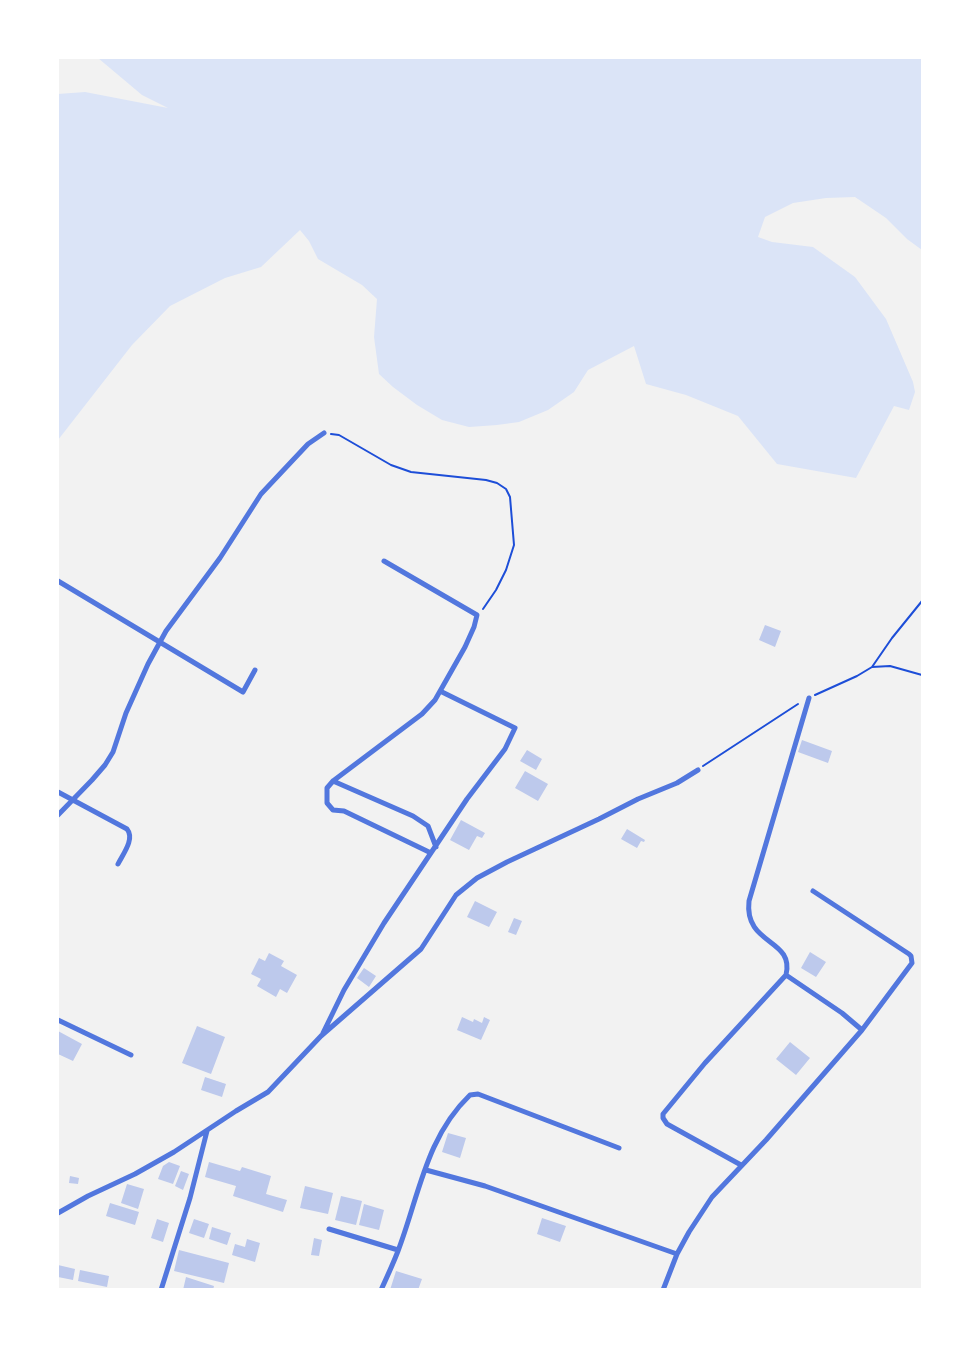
<!DOCTYPE html>
<style>
body{margin:0}
#map{position:relative;width:980px;height:1347px;overflow:hidden;background:#f2f2f2;font-family:"Noto Sans",sans-serif}
canvas{display:block}
.frame{position:absolute;inset:0;border:59px solid #fff;pointer-events:none}
</style>
<div id="map">
<canvas width="980" height="1347"></canvas>
<div class="frame"></div>
</div>
<script>
const ctx = document.querySelector('canvas').getContext('2d');
ctx.lineJoin = 'round';
function paint(path, color) { ctx.fillStyle = color; ctx.fill(path, 'evenodd'); }
function stroke(path, color, width, dash) { ctx.strokeStyle = color; ctx.lineWidth = width; ctx.lineCap = dash ? 'butt' : 'round'; ctx.setLineDash(dash || []); ctx.stroke(path); }
const green = new Path2D(`
 M98,58H922V250L907,239L886,218L855,197L826,198L793,203L765,217L758,237L772,242L813,247L855,277L886,319L913,382L915,392L909,410L894,406L856,478L777,464L738,416L686,395L646,384L634,346L588,370L574,392L548,410L519,422L497,425L469,427L442,420L417,405L393,387L379,374L374,337L377,299L362,285L318,259L309,241L300,230L261,267L225,278L170,306L132,345L58,440V94L85,92L168,108L142,95Z`);
const building = new Path2D(`
 M765,625L781,631L775,647L759,640Z
 M802,740L832,751L828,763L798,752Z
 M527,750L542,759L536,770L520,761Z
 M525,771L548,784L538,801L515,788Z
 M461,820L485,833L482,838L477,836L469,850L450,840Z
 M627,829L645,840L644,842L641,841L637,848L621,839Z
 M475,901L497,912L489,927L467,917Z
 M514,918L522,921L516,935L508,932Z
 M810,952L826,962L816,977L801,968Z
 M269,953L284,961L281,966L297,975L287,993L280,989L276,997L257,986L261,979L251,974L259,958L265,961Z
 M364,968L376,976L369,987L357,978Z
 M462,1017L473,1022L474,1019L482,1023L484,1017L490,1020L481,1040L457,1030Z
 M197,1026L225,1037L211,1074L182,1063Z
 M58,1031L82,1044L73,1061L58,1054Z
 M790,1042L810,1058L796,1075L776,1059Z
 M205,1077L226,1084L222,1097L201,1090Z
 M448,1133L466,1138L460,1158L442,1152Z
 M169,1162L180,1166L173,1184L158,1179L163,1166Z
 M209,1162L240,1171L242,1167L271,1176L266,1194L287,1200L283,1212L233,1196L236,1186L205,1177Z
 M181,1171L189,1174L183,1190L175,1186Z
 M70,1176L79,1178L78,1184L69,1183Z
 M127,1184L144,1189L138,1209L121,1203Z
 M305,1186L333,1193L328,1214L300,1208Z
 M341,1196L362,1201L356,1225L335,1220Z
 M110,1203L139,1212L135,1225L106,1216Z
 M364,1204L384,1210L379,1230L359,1225Z
 M542,1218L566,1226L560,1242L537,1234Z
 M157,1219L169,1223L163,1242L151,1238Z
 M194,1219L209,1224L204,1238L189,1233Z
 M212,1227L231,1233L227,1245L209,1239Z
 M314,1238L322,1240L319,1256L311,1255Z
 M247,1239L260,1243L255,1262L232,1255L235,1244L245,1247Z
 M179,1250L229,1263L224,1283L174,1271Z
 M58,1265L75,1269L73,1280L58,1277Z
 M80,1270L109,1276L107,1287L78,1281Z
 M396,1271L422,1279L418,1290H390Z
 M186,1277L214,1286L213,1290H183Z`);
const path = new Path2D(`
 M331,434L339,435L391,465L411,472L486,480L497,483L506,489L510,497L514,545L506,570L496,590L483,609
 M872,667L892,638L922,601
 M815,695L857,676L872,667L890,666L922,675
 M703,766L798,704`);
const minor = new Path2D(`
 M384,561L477,615L474,627L465,647L435,700L422,714L333,781L413,816L428,826L436,847
 M58,581L243,692L255,670
 M333,781L327,788V803L333,810L344,811L431,853
 M58,792L127,829C135,839 123,854 118,864
 M58,815L92,780L105,765L113,752L126,713L148,664L166,631L220,558L261,494L308,444L324,433
 M786,975L842,1013L862,1030
 M58,1020L131,1055
 M323,1033L344,990L384,923L467,799L505,749L515,728L440,691
 M741,1165L667,1124L663,1118V1114L705,1063L786,975C795,938 744,946 749,901L809,698
 M426,1170L485,1186L677,1254
 M58,1213L88,1196L135,1174L174,1152L236,1111L268,1092L321,1036L421,949L456,895L477,878L507,862L599,819L638,799L677,783L698,770
 M329,1229L398,1250
 M161,1290L190,1198L207,1131
 M381,1290C387,1277 393,1264 398,1251C419,1196 426,1137 470,1095L478,1094L619,1148
 M663,1290L677,1254L689,1232L712,1197L766,1140L862,1030L912,963L911,956L909,954L813,891`);
paint(green, '#dbe4f7');
paint(building, '#bdc9ec');
stroke(path, '#1d4ed8', 2);
stroke(minor, '#5277de', 5);
</script>
